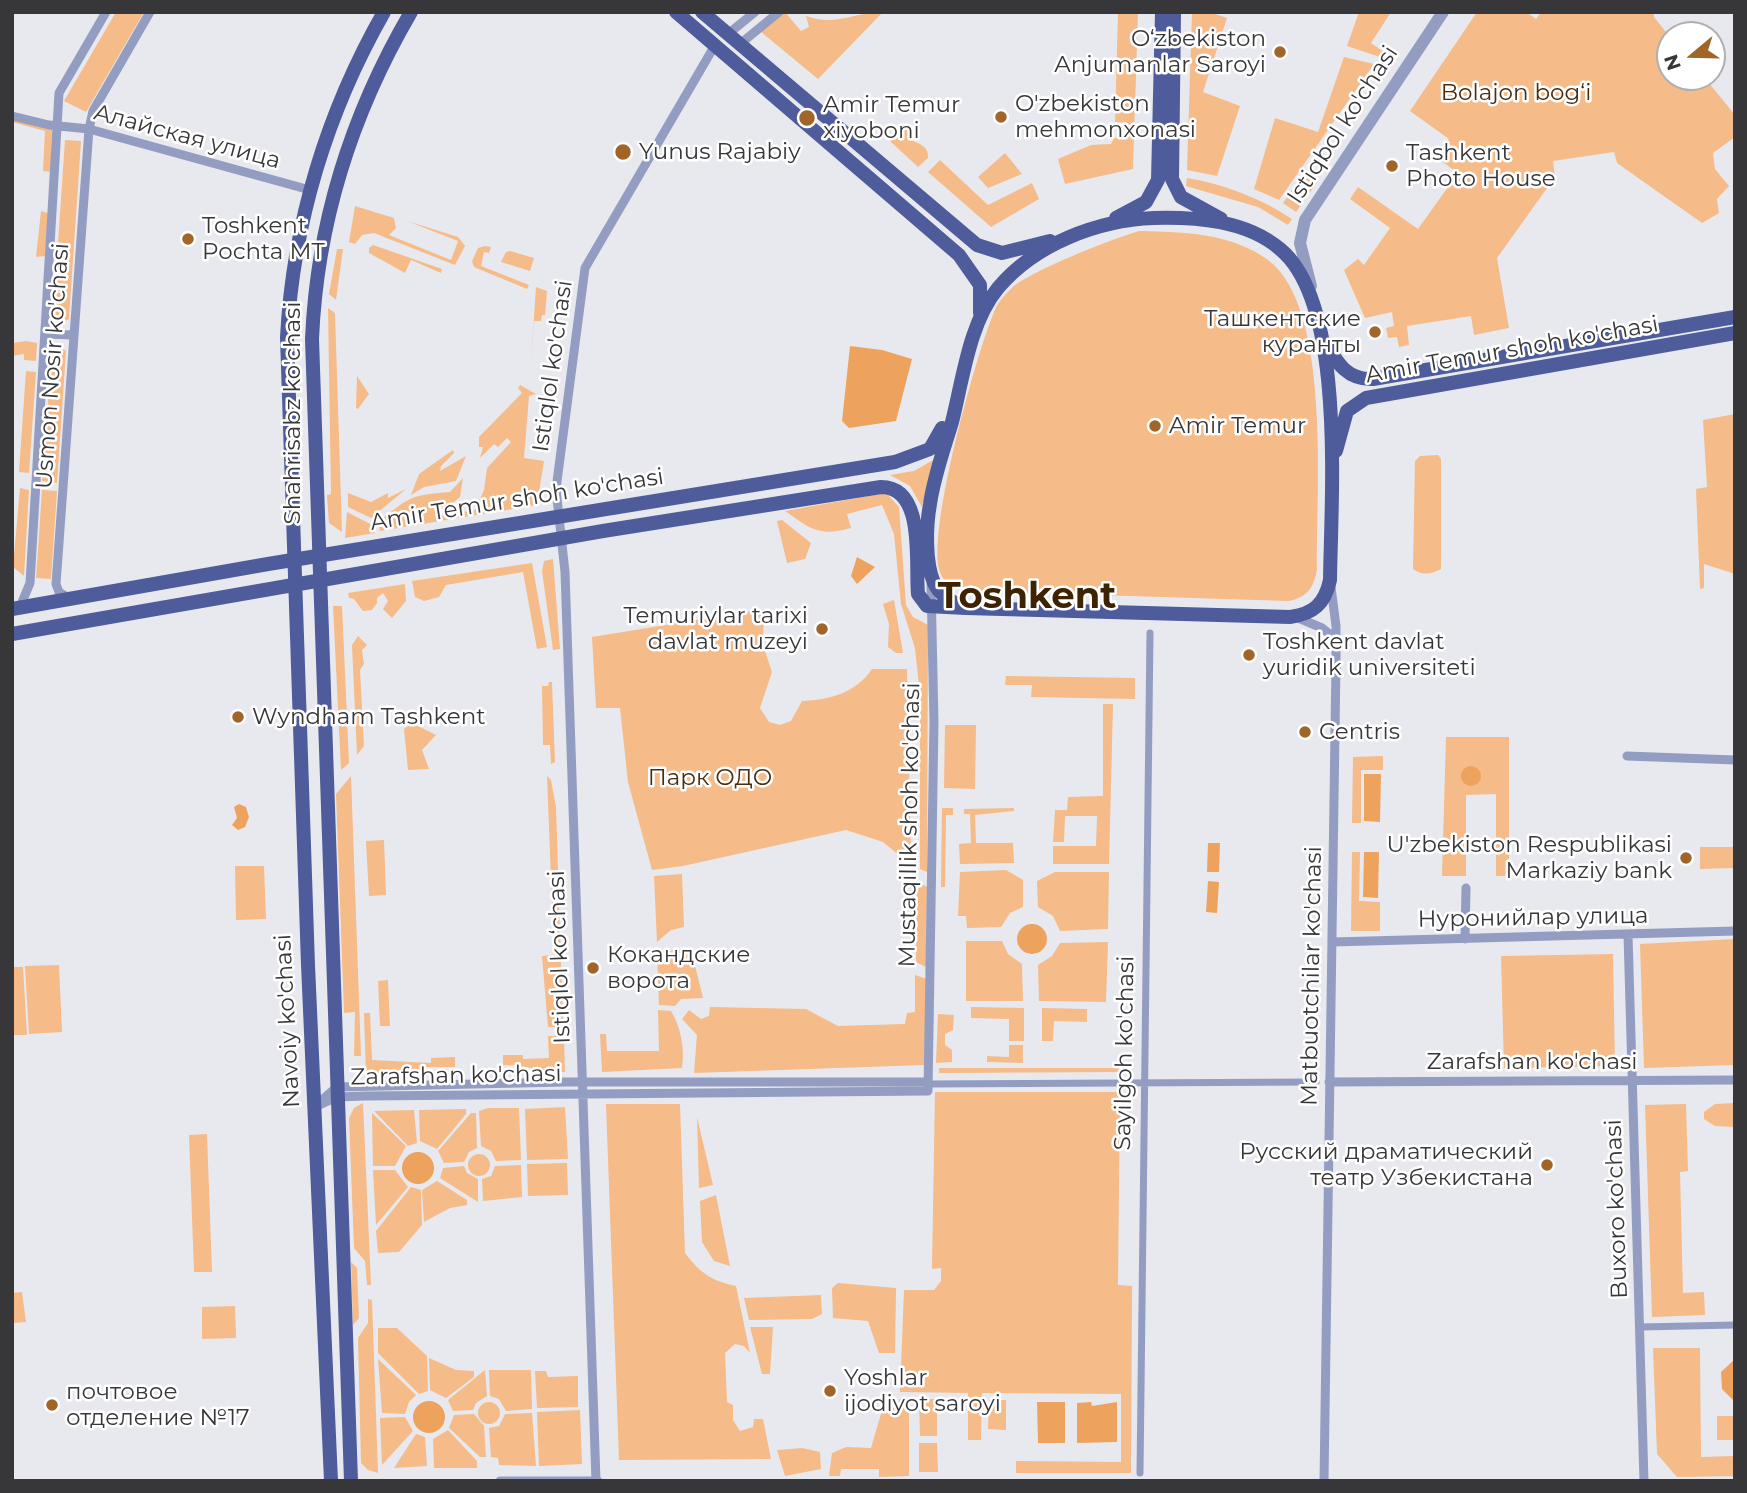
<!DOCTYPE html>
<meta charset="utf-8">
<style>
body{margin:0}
#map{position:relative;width:1747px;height:1493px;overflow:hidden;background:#e8e9ee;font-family:Montserrat,sans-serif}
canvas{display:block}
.frame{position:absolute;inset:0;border:14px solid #373739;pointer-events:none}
.north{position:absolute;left:1656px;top:21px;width:70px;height:70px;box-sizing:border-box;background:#fff;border:2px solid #afafb0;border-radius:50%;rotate:251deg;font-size:19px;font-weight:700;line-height:28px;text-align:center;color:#373739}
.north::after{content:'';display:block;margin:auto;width:24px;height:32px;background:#a26529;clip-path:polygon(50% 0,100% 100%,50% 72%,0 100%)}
</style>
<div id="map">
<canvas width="1747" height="1493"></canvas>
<div class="frame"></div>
<div class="north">N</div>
</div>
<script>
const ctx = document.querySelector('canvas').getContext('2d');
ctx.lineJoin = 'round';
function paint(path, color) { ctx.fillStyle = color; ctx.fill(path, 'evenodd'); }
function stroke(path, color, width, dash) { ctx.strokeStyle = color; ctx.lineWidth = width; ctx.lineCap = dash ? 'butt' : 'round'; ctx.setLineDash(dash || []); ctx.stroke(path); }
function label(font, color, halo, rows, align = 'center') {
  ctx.font = font + ' Montserrat,sans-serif'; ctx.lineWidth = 5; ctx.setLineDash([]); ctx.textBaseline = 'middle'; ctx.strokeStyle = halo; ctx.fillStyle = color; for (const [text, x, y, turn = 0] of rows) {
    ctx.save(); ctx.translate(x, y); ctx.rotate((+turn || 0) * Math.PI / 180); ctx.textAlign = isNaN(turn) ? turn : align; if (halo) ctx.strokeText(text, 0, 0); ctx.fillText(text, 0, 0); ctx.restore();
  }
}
const green = new Path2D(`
 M116,12H144L86,112L64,101Z
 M785,12L801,31L809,27L806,16C834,27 855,12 883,12L818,79L760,31Z
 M1118,12H1138L1133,169L1065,184L1058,159L1091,145L1111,144L1114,138H1128V123L1115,122Z
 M1192,12H1209L1227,18L1203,92L1240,106L1217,176L1187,170Z
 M1359,12H1391L1371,43L1384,52L1380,57L1347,46Z
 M1477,12H1526L1536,19L1541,12H1654V17L1670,37V77H1704L1735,115V137L1713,153L1715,169L1729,186L1717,199L1719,213L1702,223L1617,163L1614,152L1553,161L1555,177L1497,258L1509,328L1474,335L1471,316L1407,326L1409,345L1399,347L1397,337L1388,338L1386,328L1394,326L1392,312L1365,318L1344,270L1358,259L1364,265L1390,228L1350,199L1358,187L1418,229L1458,173L1437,158L1449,139L1410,111Z
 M1344,57L1374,64L1279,200L1254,189L1275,118L1318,132Z
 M12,116L52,127L51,172L43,171L45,131L12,122Z
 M909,128L911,140C919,144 929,146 928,158L918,167L890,141L899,129Z
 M65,140L81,141L69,319L61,323L53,317Z
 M1005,153L1022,174L988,188L978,177Z
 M940,160L988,205L1032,183L1039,199L991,227L928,172Z
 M1304,172L1318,181L1296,212L1283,203Z
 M1187,178C1223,184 1261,198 1292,219L1288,225L1258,207L1186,186Z
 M355,206L394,218L396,228L389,235L451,260L458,241L407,221L458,237L465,246L455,265L374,233L362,235L355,244L349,242Z
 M41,211L48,213L45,256L36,257Z
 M1140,231C1184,232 1231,233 1268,260C1332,307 1316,495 1317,569C1314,587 1308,597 1289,601L969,591C956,589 945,586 940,572C926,533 976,355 994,312C997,303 1006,293 1013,287C1029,272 1118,236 1140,231Z
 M373,245L442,269L441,273L411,260L405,273L369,253V248Z
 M485,246L491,247L489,253L484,252L481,266L529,285L527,289L474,267L472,261L478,248Z
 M337,249H343L336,300L329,294Z
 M510,251L534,258L530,271L501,262L506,252Z
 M536,287L547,291L545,315H542L541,321H534L530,376Z
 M328,308L335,313L342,532L329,523L327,495L331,494Z
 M26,341L37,343L36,361L24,360V354L12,356V343Z
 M59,346L66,351L57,483L42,481L52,350Z
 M26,371L36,372L29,473L19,472Z
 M357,376L369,394L358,409L356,408Z
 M520,385L536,394L529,396L524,458L544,461L537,505L380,531L378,522C410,497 410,495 450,492L463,478L460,497L450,505L436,509L437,516L475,510L484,490L487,468L511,442L507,438L498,447L494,444L480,458L483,447H479V437L522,393L518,388Z
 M1735,414V574L1704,564V588L1700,589L1696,489L1707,487L1703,420Z
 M453,450L454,453L441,466L440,471L466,456L456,481L424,487L411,495L419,474Z
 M1438,455L1441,459V569C1432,574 1422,576 1413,569L1415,461L1420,456Z
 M935,459L922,507L910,486L890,475L914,471Z
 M20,488L29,490L24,576L13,567Z
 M406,489L371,518L348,507V493L371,502L388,493V498Z
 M42,490L57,491L51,579L36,578Z
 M886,493L899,507L906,605L913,617L928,625L927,872L920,869V696L915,648L901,604L894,534L882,505L847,514L851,528C818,537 811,529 785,511Z
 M347,512L374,526L375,533L345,538Z
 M782,520L811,543L805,559L787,563L777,521Z
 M553,559L560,649L553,650L542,571L544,561Z
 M532,563L547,647L537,649L523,572L446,585L439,597L424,601L415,597L412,581Z
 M405,584L406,601L392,618L383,609L388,601L383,593L377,598V603L372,610L363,611L354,599L349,598L348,593Z
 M894,600L903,653H896L888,647L889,624L883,604Z
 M333,606H342L349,763L341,770Z
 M764,609L763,645L772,672L760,708L769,722L780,725L791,721L802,701C829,700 856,693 872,669H907L911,865L883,842L846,830L683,866L652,870L628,782L620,708H596L592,637Z
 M358,636L367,645L362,650L364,664L360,670L364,746L357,755L352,645Z
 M1006,676L1135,678V699L1031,697L1032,685H1005Z
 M549,682H552L555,762L551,764L550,745H543L542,686H548Z
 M1103,704H1113L1109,864H1053V846H1096L1097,816H1065L1064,842H1053L1055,810H1067L1068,797L1103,796Z
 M412,723L436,735L422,750L429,769L408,770L404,729Z
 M945,725H976L975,789L944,788Z
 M1446,737H1509V876H1496V794L1466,795V876H1442Z
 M1383,756V770H1361V823H1352L1353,757Z
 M351,776L361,1056H354L355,1012L344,1013L336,794Z
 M547,776L551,780L556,807L563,1027H548L542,956L554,955Z
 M942,808H953V815H946L945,887H941Z
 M1014,808V811L975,815L976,843H1013L1014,863L960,864L959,844L971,843L970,814H964V809Z
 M384,840L386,895L369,896L366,841Z
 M1700,847H1735V868L1700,869Z
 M1352,852H1360L1359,901L1380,902V931H1351Z
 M235,866H264L266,919L236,920Z
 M1006,870L1023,880V907L1010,913L1001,927L967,928L966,916H958L960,872Z
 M1055,872H1109L1108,929L1060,931L1053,916L1038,907L1037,881Z
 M682,874L684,927L671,930L657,942L654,876Z
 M917,881L927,887L926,967L916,962Z
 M1735,939V1065L1644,1068L1640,944Z
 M966,941H1002L1008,954L1022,964L1023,1001H966Z
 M1108,942L1106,1002L1039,1001L1038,965L1052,956L1060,943Z
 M691,949L703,998L681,999L675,1006L659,1005L657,952Z
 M1613,954L1615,1066L1504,1068L1501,956Z
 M59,965L62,1032L29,1034L25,966Z
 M12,967H23L27,1035H12Z
 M915,975L927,979L924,1065L694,1073L697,1035L682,1019L689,1010L701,1019L709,1016L710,1007L806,1009L838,1026L905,1024L907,1013L915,1012Z
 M388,980L390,1026H380L378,981Z
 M971,1007L1024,1008V1041H1009V1019L971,1018Z
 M1042,1008L1087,1009V1022L1054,1021L1053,1041H1042Z
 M658,1010L671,1011C681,1027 685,1049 682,1068L602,1072L600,1034H606L607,1051H659Z
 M364,1013H370L372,1060L431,1063V1058L455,1057V1067H426L418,1075L366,1076Z
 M938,1014L954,1015L953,1030L945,1034V1045L952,1050V1062L936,1063Z
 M548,1036H564L565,1072C542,1073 525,1064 503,1065V1055H523V1059L549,1058Z
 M1009,1045H1023V1063L987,1062V1056L1009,1057Z
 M939,1068H1120V1072L939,1073Z
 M935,1092H1120L1118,1285L1132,1286L1131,1473H1016V1461L1121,1462V1394L982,1393L981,1440H968V1393L900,1392L904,1290H934L941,1281V1268L932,1269Z
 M363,1103L371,1285H367L365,1261L354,1248L349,1118L354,1108Z
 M1735,1103V1127L1715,1126L1704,1119V1112L1715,1104Z
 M606,1104H680L685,1253C700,1273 712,1281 736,1286L750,1353L744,1346L735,1344L725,1353L727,1402L733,1405V1420L740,1431L753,1427L754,1419H763L771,1459L619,1460Z
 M1686,1104L1688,1171L1680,1172L1683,1293L1704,1292L1705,1315L1652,1317L1645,1105Z
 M565,1107L568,1159L527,1160L525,1109Z
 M488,1108H519L521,1160L496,1161L491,1151L481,1146L479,1111Z
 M466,1109V1114L437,1149L420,1141L419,1110Z
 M414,1110L417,1143L408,1146L374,1111Z
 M372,1113L406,1146L395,1166H373Z
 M471,1113H476L477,1148L469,1152L464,1162L444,1163L438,1151Z
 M697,1117L713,1185L699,1188Z
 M207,1134L212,1272H194L189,1135Z
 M468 1165a11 11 0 1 1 22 0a11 11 0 1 1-22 0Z
 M567,1163L568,1195L528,1196L527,1164Z
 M521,1165L522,1197L483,1201L482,1179L491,1176L495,1166Z
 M464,1166L467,1173L478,1179V1202L440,1178L443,1168Z
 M373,1170H395L408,1187L376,1225Z
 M437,1181L467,1200V1205L450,1208L424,1222L422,1190Z
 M411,1187L421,1190L422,1225L399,1252L378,1253L376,1231Z
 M716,1195L730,1266L714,1261L702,1242L700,1201Z
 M351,1262L357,1268L359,1318L353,1325Z
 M838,1283L896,1288L895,1353H879L868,1321L833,1318L832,1288Z
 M22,1292L26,1322L12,1323V1293Z
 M821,1295L822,1314L812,1319L749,1320L744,1298Z
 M368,1299L372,1300L378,1473L368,1470L361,1463L358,1338L368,1323Z
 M235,1306L236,1338L202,1339V1307Z
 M750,1327H773L770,1374H762Z
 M378,1328H397L427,1356L428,1391L419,1394L378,1353Z
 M1653,1348H1700L1701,1457L1735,1456V1476L1677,1477L1657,1454Z
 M429,1358L456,1370L474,1371V1377L446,1398L430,1390Z
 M378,1359L416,1395L409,1402L405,1414L382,1413Z
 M485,1370L487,1396L476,1403L473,1410L453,1411L448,1400Z
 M489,1370H531L532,1409L506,1411L499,1399L490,1396Z
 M535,1371H546L548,1377L578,1376V1407L537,1408Z
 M909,1398V1476L879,1477V1469H841L840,1476H829L832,1453L846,1447L871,1448L883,1407L894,1408V1415H898L899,1399Z
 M919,1399H937V1436H920Z
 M989,1400H1006V1430L988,1429Z
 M478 1413a11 11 0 1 1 22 0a11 11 0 1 1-22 0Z
 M580,1410L582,1464L539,1466L537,1412Z
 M532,1413L536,1466L499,1465L498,1458L491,1457L489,1428L499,1426L505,1414Z
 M474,1414L484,1426L486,1457H480L449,1428L454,1415Z
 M1717,1416H1734V1440H1717Z
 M405,1417L413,1431L382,1465L380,1418Z
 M448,1430L477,1461V1468H434L433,1439Z
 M416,1434L425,1437L427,1466L394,1468Z
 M919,1443H937L938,1472H919Z
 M802,1448L820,1452L821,1469L785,1476L777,1450Z`);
const water = new Path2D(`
 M850,346L882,350L912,359L896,421L849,428L842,421Z
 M857,557L875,567L857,584L851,576Z
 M1461 776a10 10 0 1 1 20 0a10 10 0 1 1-20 0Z
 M1364,774H1381L1380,822L1364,821Z
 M239,804L246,807L249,817L245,827L238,830L232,825L237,818L234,807Z
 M1208,843H1220L1219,872H1207Z
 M1364,852H1379L1378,898L1363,897Z
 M1208,881L1219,882L1217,913L1206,912Z
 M1017 939a15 15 0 1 1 30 0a15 15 0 1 1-30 0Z
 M402 1168a16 16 0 1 1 32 0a16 16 0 1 1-32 0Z
 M1735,1359V1402L1722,1389L1721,1372Z
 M413 1417a16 16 0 1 1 32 0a16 16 0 1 1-32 0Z
 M1037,1402H1065V1443H1038Z
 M1091,1402L1092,1406L1117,1402V1442L1077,1443V1403Z`);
const pedestrian = new Path2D(`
 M928,1084L1316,1082
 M1640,1327L1735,1325
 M1140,1473L1150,633`);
const minor = new Path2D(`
 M728,34L755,12
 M740,44L779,12
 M12,116L49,125L89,129L310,190
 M45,334L73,335
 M69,598L59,592L56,584L89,129L93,111L150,12
 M20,607L30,583L59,93L106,12
 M1296,617L1322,628L1337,640
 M1627,756L1735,760
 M1628,935L1644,1481
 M1465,939L1466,888
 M1332,942L1735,931
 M1329,1082L1735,1080
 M321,1101L337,1087L566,1082H928
 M315,1107L337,1097L365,1096L928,1091L934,722L931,584
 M500,1481H598
 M596,1481L565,572L556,489L585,268L715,45
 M1324,1481L1336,663V626L1331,587`);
const tertiary = new Path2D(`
 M1311,286L1300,243L1305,220L1443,12`);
const primary = new Path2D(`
 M676,12L959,255L980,285V313
 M702,12L977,245L1002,253L1050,241
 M1174,12L1172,179L1181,197L1221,219
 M1116,218L1146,202L1158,180L1162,12
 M1327,344C1337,364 1348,380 1373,379L1735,317
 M1336,451L1347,411L1366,398L1735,333
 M12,609L268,564L895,462L930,449L942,428
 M12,634L603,531L881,487C926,487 915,564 918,594L927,606L966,608L1290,617C1313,614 1325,604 1330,580C1331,498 1346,303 1280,249C1246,220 1196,217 1154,218C1098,220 1035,244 998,288C969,323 963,379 952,422C944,449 934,476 930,504C926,526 925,562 934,583C940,596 953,603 966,608
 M331,1481L308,965L287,337C293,223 327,112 384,12
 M351,1481L312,339C317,222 352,113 411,12`);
const markers = [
 [1280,52,7,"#a26529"],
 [1001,117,7,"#a26529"],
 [807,118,9,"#a26529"],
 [623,152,9,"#a26529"],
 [1392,166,7,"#a26529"],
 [188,239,7,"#a26529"],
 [1375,332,7,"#a26529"],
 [1155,426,7,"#a26529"],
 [822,629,7,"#a26529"],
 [1249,655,7,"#a26529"],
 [238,717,7,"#a26529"],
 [1305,732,7,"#a26529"],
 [1686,858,7,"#a26529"],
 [593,968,7,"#a26529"],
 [1547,1165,7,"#a26529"],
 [830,1391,7,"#a26529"],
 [52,1405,7,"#a26529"]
];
const poiNames = [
 ["O‘zbekiston",1266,39,"right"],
 ["Anjumanlar Saroyi",1266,65,"right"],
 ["O'zbekiston",1015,104],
 ["mehmonxonasi",1015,130],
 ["Amir Temur",823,105],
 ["xiyoboni",823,131],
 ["Yunus Rajabiy",639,152],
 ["Tashkent",1406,153],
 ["Photo House",1406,179],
 ["Toshkent",202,226],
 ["Pochta MT",202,252],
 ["Ташкентские",1361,319,"right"],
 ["куранты",1361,345,"right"],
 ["Amir Temur",1169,426],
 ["Temuriylar tarixi",808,616,"right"],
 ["davlat muzeyi",808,642,"right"],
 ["Toshkent davlat",1263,642],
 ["yuridik universiteti",1263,668],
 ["Wyndham Tashkent",252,717],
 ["Centris",1319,732],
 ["U'zbekiston Respublikasi",1672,845,"right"],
 ["Markaziy bank",1672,871,"right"],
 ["Кокандские",607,955],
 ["ворота",607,981],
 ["Русский драматический",1533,1152,"right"],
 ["театр Узбекистана",1533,1178,"right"],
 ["Yoshlar",844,1378],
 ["ijodiyot saroyi",844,1404],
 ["почтовое",66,1392],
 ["отделение №17",66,1418]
];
const parkNames = [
 ["Bolajon bog‘i",1516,93],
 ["Парк ОДО",710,778]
];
const streetNames = [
 ["Istiqbol ko'chasi",1343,125,-57],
 ["Алайская улица",187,137,15],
 ["Amir Temur shoh ko'chasi",1512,350,-10],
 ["Usmon Nosir ko'chasi",53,366,-86],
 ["Istiqlol ko'chasi",553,366,-82],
 ["Shahrisabz ko'chasi",293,413,-90],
 ["Amir Temur shoh ko'chasi",517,500,-9],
 ["Mustaqillik shoh ko'chasi",910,825,-89],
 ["Нуронийлар улица",1533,918,-1],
 ["Istiqlol ko‘chasi",560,957,-92],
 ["Matbuotchilar ko'chasi",1312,976,-89],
 ["Navoiy ko'chasi",288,1021,-93],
 ["Sayilgoh ko'chasi",1125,1053,-89],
 ["Zarafshan ko'chasi",1532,1062],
 ["Zarafshan ko'chasi",456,1076,-1],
 ["Buxoro ko'chasi",1617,1209,-92]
];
const townNames = [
 ["Toshkent",1027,597]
];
paint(green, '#f5bb88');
paint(water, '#eda35d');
stroke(pedestrian, '#939dc2', 7);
stroke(minor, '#939dc2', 9);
stroke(tertiary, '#939dc2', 12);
stroke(primary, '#4e5c9c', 14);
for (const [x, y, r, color] of markers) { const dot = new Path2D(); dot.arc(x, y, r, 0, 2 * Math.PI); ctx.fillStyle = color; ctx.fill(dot); stroke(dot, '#fff', 2.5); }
label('23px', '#373739', '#fff', poiNames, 'left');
label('23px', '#4a2c0e', '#fff', parkNames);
label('23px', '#373739', '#fff', streetNames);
label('bold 37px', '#3e2204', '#fff', townNames);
</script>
